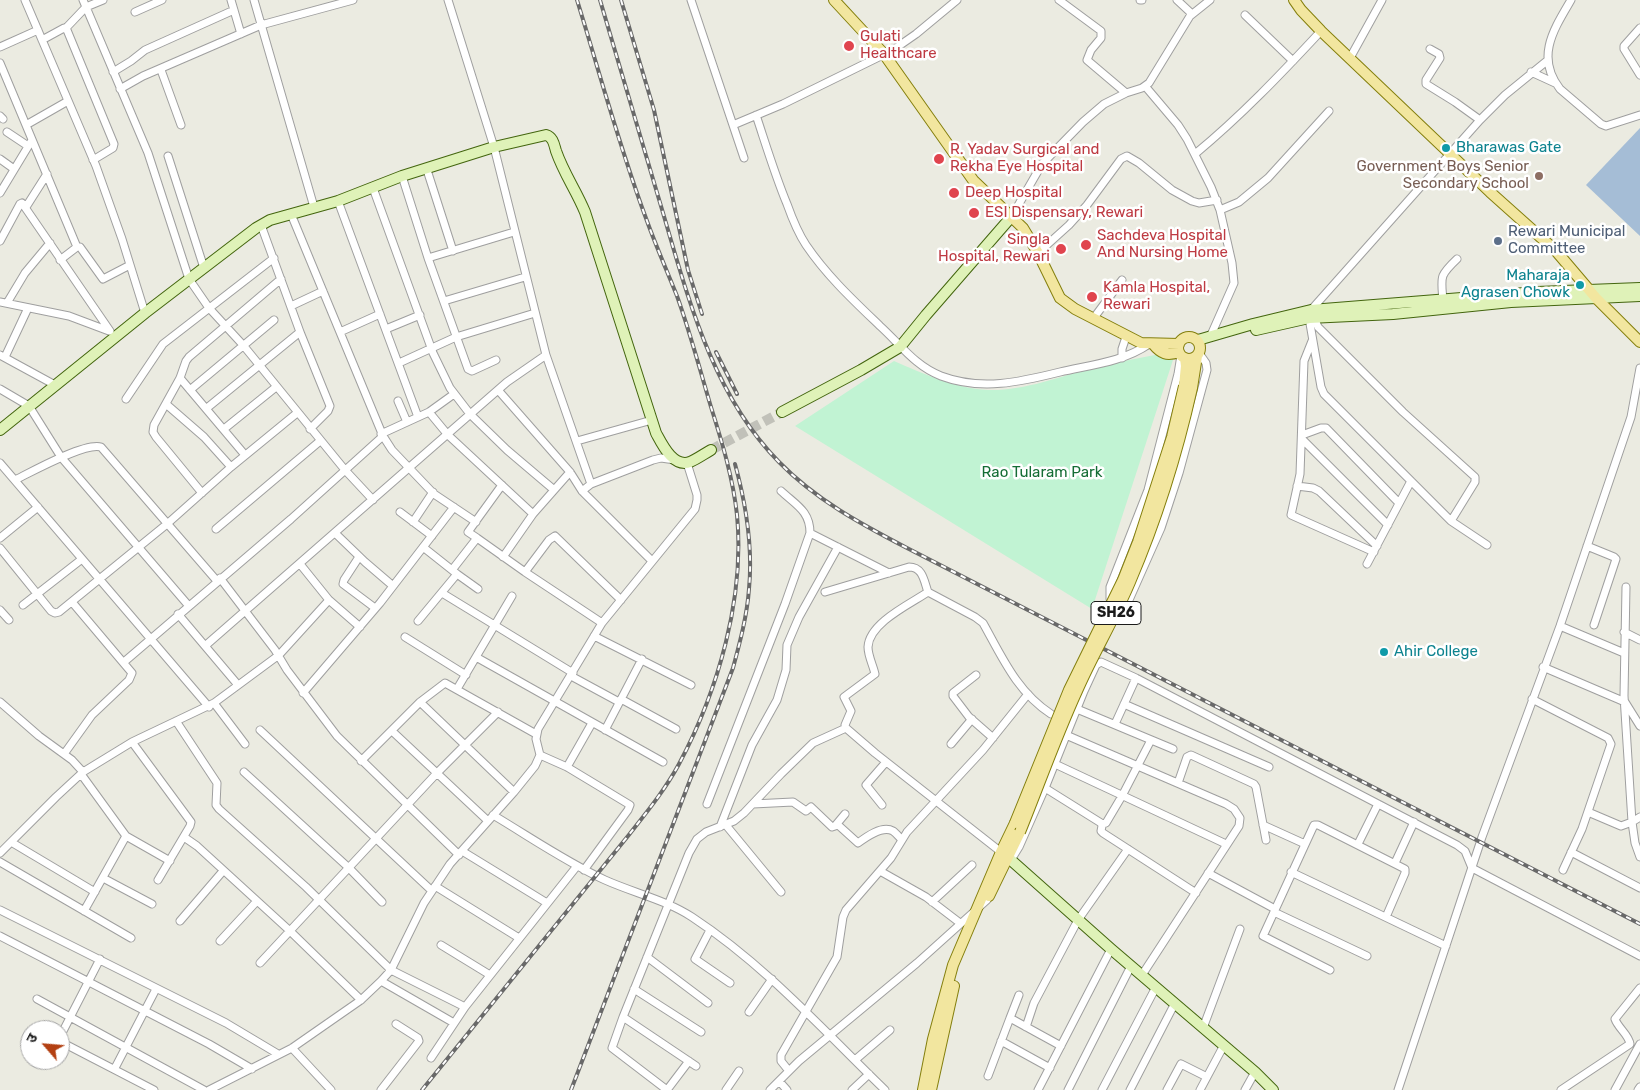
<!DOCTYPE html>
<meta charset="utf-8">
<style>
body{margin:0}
#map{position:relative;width:1640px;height:1090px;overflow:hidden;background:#ebebe1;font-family:Rubik,"Noto Sans Devanagari",sans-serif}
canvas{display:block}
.north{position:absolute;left:20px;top:1020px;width:50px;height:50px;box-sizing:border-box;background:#fff;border:1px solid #a4a4a4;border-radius:50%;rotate:297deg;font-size:14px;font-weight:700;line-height:20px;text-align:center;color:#1b1b1b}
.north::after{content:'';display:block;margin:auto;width:18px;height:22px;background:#b34012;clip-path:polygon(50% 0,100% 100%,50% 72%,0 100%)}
</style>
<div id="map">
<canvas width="1640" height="1090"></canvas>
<div class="north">उ</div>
</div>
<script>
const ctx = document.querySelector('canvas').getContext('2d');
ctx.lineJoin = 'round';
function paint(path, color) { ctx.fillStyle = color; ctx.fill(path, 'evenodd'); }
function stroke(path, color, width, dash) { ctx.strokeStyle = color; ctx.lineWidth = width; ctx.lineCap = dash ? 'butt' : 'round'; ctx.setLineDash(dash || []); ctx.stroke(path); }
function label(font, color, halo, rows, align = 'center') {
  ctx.font = font + ' Rubik,sans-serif'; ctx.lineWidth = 5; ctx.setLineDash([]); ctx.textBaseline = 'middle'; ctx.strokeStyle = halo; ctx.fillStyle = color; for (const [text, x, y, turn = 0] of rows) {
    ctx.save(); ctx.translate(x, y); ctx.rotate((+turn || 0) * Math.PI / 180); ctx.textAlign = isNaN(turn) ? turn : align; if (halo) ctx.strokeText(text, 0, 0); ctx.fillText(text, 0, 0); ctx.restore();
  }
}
const park = new Path2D(`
 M1174,351L1173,360L1092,609L795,426L894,361C924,374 954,388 988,390C1023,391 1059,377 1092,368C1119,361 1147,357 1174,351Z`);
const water = new Path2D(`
 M1640,128V236L1586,185Z`);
const secondaryTunnel = new Path2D(`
 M711,450L782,412`);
const street = new Path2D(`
 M25,0L96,166L122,239L145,313
 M83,0L148,153L189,279L209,308L243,345L345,470L373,500
 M231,0L241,34
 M254,0L314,207
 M691,0L744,158
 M1059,0L1101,31V38L1091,50L1087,60L1126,93
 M1140,0H1142
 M1177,0L1192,14
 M1571,0C1554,29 1535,57 1560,89L1601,124L1606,126L1640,115
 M135,12L162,0
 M1245,15L1293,61
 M66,28L86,7L103,0
 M1640,28L1624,46V49L1640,75
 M42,40L64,28L67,30L114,144L113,148L93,160
 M0,47L38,30
 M1430,49L1439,54L1440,58L1426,80V84L1455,102L1480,120
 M1350,58L1382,0
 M0,63L77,247
 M161,70L181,125
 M113,72L131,61L145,50L234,10
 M1531,72L1555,83
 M1145,86L1178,125L1187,139L1211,187L1220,210L1232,263L1234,283L1211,335
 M120,89L143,76L261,25L353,0
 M756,115C766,145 775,175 787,204C792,218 798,233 806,245C827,276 854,301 880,326C900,344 915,366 941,376C981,391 1020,382 1060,372C1090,365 1123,362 1149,344
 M0,116L3,119
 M26,125L68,101
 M733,125L783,104L893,50L916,34L957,0
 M7,132L28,146
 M1195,154C1241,116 1281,74 1321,31
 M168,156L204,268
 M0,159L14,169
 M427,170L453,251
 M402,176L428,258L468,369L472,371L496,360
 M373,188L433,353L450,388L470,414L507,450L553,489
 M0,193L32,140
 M338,201L418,417
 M26,207L47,174
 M1220,210L1239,202L1268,178L1329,111
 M291,214L383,436L392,450L434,494L476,522
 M1012,216L1042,164L1083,122L1104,104L1126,93L1142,88L1149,83L1190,16L1210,0
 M261,225L300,332L330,406L328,411L310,429
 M0,241L20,204L22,203L110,331
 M1038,253L1069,225L1087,205L1121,159L1127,156L1139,163L1172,190L1192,201L1199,203L1217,200
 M428,258L514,232
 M60,260L77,247H80L103,279L130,265
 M1443,300C1441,277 1439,276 1457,259
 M444,301L525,277
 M0,302L69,316L109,331
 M7,303L25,273L50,243
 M291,306L323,291
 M1316,315V322L1318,327L1403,412L1475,477V482L1451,521
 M1093,319L1122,280
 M386,329L420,315
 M340,332L380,314
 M1312,341L1304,361L1300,474L1291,515L1374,552
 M0,355L55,385
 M546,355L591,484
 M1181,355L1178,374L1148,490L1110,587V599L1116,605L1122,606L1129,600L1161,528L1179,473L1207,370L1206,363L1199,353
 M5,357L28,308
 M1122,358V349L1126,337
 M399,363L456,337L535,313
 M180,378L245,455
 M0,389L29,406L61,457L188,605
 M190,390L274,320
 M498,390L570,472L582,491L652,561
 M126,399L163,344L274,258
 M398,401L407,422
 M166,404L204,437L231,467
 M207,408L300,332
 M429,412L448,435L533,514
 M224,429L276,387
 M381,434L429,412L454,394
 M1302,435L1321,428H1326L1399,503
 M1302,439L1388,525
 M577,441L652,420
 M0,463L209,707
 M15,480C31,472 85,442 101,447L217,581
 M1297,486L1313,488L1319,491L1377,546
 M582,491L591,484L653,460L661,458L675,460
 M202,493L156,437L153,432L154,425L180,378L186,361L189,357L281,279
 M400,512L432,536
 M413,522L433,492
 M216,529L320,441
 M335,533L365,562L393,586
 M810,533L889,573
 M0,538L38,507
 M477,538L525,572L602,623
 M1487,545L1451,521L1324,394L1321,387L1309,318L1311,310L1480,120L1505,95L1548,60
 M1587,546L1614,557L1616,559L1594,625
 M423,547L452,570
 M0,548L51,611L55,613L59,612L167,524L231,467L297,413
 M359,557L344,580L343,584L375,608
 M503,557L533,514L570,472
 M300,564L329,600L360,627
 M1367,564L1411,481
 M525,572L549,540L555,536L621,600
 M457,574L478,589
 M220,578L275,650L287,670L337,736L459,855
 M1626,587L1624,696L1632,822L1635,843L1640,857
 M825,592L909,567C923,567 924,581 928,592L975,617L983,623C1002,657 1017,692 1051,714
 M442,593L573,673
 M23,605L82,559
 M0,610L9,620
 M178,614L238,685
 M418,621L457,574L452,570L477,538L468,532L502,485
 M1560,626L1624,653
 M1624,632L1640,640
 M594,636L691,685
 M405,637L466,675
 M205,646L507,382L546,355L494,147L448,0
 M476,657L663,762
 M124,662L291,519L383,436
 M1543,667L1625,702L1640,726
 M976,675L953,693V696L969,717L993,738
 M571,676L619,702
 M457,689L512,596
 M303,693L380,603L454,507
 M621,699L676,729
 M1532,699L1608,738L1611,744L1582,829L1563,870
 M0,702L39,736L72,760L83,772
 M420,702L514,792
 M214,703L245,744
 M1124,704L1269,767
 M1077,709L1173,749
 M176,721L217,783L216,805L219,809L306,887L391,970L465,1007
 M1115,724L1136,678
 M846,728L875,753L1001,852
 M846,728L845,725L851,711L844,697L875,674C873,665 868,656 868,647C869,623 910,604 928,592
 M260,730L432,891
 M605,730L642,659
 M392,731L488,821
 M1066,735L1226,804L1234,809L1240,818L1239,826L1142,975
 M132,742L191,822L190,826L158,880
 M951,744L972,719
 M64,754L92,715L129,680L132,673L72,602
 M540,755L567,767L630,805L628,810L584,870
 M361,761L420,702L445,683L536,734
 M1055,764L1226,844
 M567,767L592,723
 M244,772L349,868L382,902
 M81,774L126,836L170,861
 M1178,783L1187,757L1191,755L1254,784L1256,787L1266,840
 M1045,788L1101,823L1102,826L1101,831L1103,833L1196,893
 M707,804L785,604L810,533C810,511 796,505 781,491
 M753,804L793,802L806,811L811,807L832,827L835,826L845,814
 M882,805L866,785L886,762
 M1588,812L1621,826L1632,822L1640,817
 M493,815C530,837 566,862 605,880C634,893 666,900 692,917C765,965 823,1030 885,1090
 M725,824L781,892
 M837,824L858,843C866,837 882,825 893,831C896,833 899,837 902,840
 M1102,824L1106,823L1122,796L1151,740
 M1263,825L1305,844
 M720,827L752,745L777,700L786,670L787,645L799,617L838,547
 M184,837L197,846L290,931L361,1000
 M11,842L95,892
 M1358,844L1378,804
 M462,851L547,903
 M1571,852L1640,888
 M0,853L56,797L83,772L132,742L214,703L279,655L329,600
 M1011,860L1019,847L1045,788L1084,691L1096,665L1101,662L1136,678L1457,845L1465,851L1472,868L1640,956
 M0,862L131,938
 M1395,863L1414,822
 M880,871L926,897L960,923
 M1291,872L1446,946
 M1208,873L1275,909
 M103,878L152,904
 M435,886L519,938
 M932,902L972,865
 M0,910L226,1023L278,1054
 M84,911L126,836
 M1274,912L1367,956
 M180,921L223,871
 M710,930L695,959L730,983
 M0,936L209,1044L252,1069
 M220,941L257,901
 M441,945L490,975
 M647,957L708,1003
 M100,959L61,1035V1040L65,1044L154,1090
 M260,963L437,773L498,712
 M1330,970L1263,936L1314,825H1318L1405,869V873L1386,917
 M381,981L454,1023
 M634,989L701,1032
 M37,999L204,1090
 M749,1012L772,979
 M623,1017L696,1066
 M1010,1018L1019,995
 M1026,1027L1034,1003L1078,920L1128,849
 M1203,1028L1240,929
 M1001,1041L1050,1068
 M292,1048L331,1090
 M431,1058L465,1007L577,866
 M855,1060L890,1030
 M115,1068L156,989
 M789,1071L781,1061V1055L837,957L843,917L846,910L891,858L907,832L983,750L1028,694
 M988,1076L1010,1018L1061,1046
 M779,1081L787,1090
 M209,1090L292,1048L361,1000L381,981L391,970L424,903L450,864L514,792L535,766L540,755L536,739L538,729L602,623L695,509L697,500V495L687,463
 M381,1090L419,1041L418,1038L396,1024
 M667,1090L612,1048L623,1017L689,853L697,839L706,832L734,821L744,813L781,774L813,743L846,728
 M667,1090L689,1061
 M726,1090L739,1071
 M770,1090L799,1061L917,963L987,900
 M852,1090L869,1074
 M1038,1090L1111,949
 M1068,1090L1131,966
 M1102,1090L1156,987
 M1130,1090L1175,1003
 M1167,1090L1181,1064L1207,1077
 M1200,1090L1224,1045
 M1245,1090L1255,1072
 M1398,1090L1482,837L1560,626L1631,417L1640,368
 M1561,1090L1630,1044C1629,1035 1618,1028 1615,1019L1640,988
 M1615,1090L1640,1044
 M1638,1090L1640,1087`);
const secondary = new Path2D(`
 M1256,330L1309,318L1393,314L1511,302L1640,296
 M1198,340L1253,324L1311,310L1537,292L1640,288
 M782,412L861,370L900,347L926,315L1012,216
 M0,430L145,313L256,228L270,220L338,201L402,176L494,147L546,135C553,137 554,144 556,151C564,174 576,190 585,212L656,433C662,444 673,468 690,462C697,459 704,454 711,450
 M1003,853L1111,949L1255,1072L1273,1090`);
const primary = new Path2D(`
 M834,0L884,54L973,180L1023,228L1038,253L1060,298L1075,309L1141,343L1179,344
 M1294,0L1301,10L1321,31L1490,192L1556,251L1596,298L1640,342
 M1178 348a11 11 0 1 1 22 0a11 11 0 1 1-22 0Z
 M1153,344C1161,354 1167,356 1179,352
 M1184,386L1186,366L1185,358
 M1192,388L1197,356
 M989,896L1020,832
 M923,1090L933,1039L953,965L1001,852L1015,823
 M931,1090L954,986`);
const rail = new Path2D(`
 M600,0C619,65 639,131 658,196C686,289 709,391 779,462C816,500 861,524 907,548L1640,924
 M621,0L654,110L688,270L702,314
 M716,352L737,394
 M422,1090L628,836C646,813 665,790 679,764C718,691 745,598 737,515C733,478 722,442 711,407C700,370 690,332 677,296C667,271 656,246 647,221C620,149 600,74 577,0
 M571,1090L733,668C740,642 747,616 749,589C753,547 746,504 735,464`);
const primaryBridge = new Path2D(`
 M1015,823L1069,690L1123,580L1138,542L1172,437L1184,386
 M1020,832C1039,785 1056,737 1077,691C1093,654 1114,620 1130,582C1157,519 1177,455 1192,388`);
const markers = [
 [849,46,6,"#e0444e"],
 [1446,148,5,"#0f9aa8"],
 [939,159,6,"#e0444e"],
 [1539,176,5,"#8d6e63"],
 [954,193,6,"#e0444e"],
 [974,213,6,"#e0444e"],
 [1498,241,5,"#5c6f8a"],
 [1086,245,6,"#e0444e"],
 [1061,249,6,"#e0444e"],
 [1580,285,5,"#0f9aa8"],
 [1092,297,6,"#e0444e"],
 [1384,652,5,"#0f9aa8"]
];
const shields = [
 [1116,613,50]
];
const shieldNames = [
 ["SH26",1116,613]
];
const healthNames = [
 ["Gulati",860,37],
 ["Healthcare",860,54],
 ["R. Yadav Surgical and",950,150],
 ["Rekha Eye Hospital",950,167],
 ["Deep Hospital",965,193],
 ["ESI Dispensary, Rewari",985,213],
 ["Sachdeva Hospital",1097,236],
 ["And Nursing Home",1097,253],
 ["Singla",1050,240,"right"],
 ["Hospital, Rewari",1050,257,"right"],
 ["Kamla Hospital,",1103,288],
 ["Rewari",1103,305]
];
const cultureNames = [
 ["Bharawas Gate",1456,148],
 ["Maharaja",1570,276,"right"],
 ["Agrasen Chowk",1570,293,"right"],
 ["Ahir College",1394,652]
];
const educationNames = [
 ["Government Boys Senior",1529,167],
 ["Secondary School",1529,184]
];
const serviceNames = [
 ["Rewari Municipal",1508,232],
 ["Committee",1508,249]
];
const parkNames = [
 ["Rao Tularam Park",1042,473]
];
paint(park, '#c1f3d3');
paint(water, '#a5bdd6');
stroke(secondaryTunnel, '#c1c1b9', 10, [10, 5]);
stroke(street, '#9f9f9f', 9);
stroke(secondary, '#43650e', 12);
stroke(primary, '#847f0d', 12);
stroke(street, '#fff', 7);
stroke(secondary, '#dff2b8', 10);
stroke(primary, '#f2e69f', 10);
stroke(rail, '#696969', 4);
stroke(rail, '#fff', 2, [5.5]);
stroke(primaryBridge, '#847f0d', 12, []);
stroke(primaryBridge, '#f2e69f', 10);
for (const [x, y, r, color] of markers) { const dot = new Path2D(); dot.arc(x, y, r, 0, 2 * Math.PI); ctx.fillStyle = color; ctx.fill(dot); stroke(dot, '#fff', 2); }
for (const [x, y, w] of shields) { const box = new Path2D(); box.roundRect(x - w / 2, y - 11.5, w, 23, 4); ctx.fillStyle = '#fff'; ctx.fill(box); stroke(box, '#1b1b1b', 1); }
label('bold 14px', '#1b1b1b', null, shieldNames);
label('15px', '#be3a42', '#fff', healthNames, 'left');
label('15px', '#0d838f', '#fff', cultureNames, 'left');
label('15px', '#785e54', '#fff', educationNames, 'right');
label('15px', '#4e5e75', '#fff', serviceNames, 'left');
label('15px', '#156d35', '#fff', parkNames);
</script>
